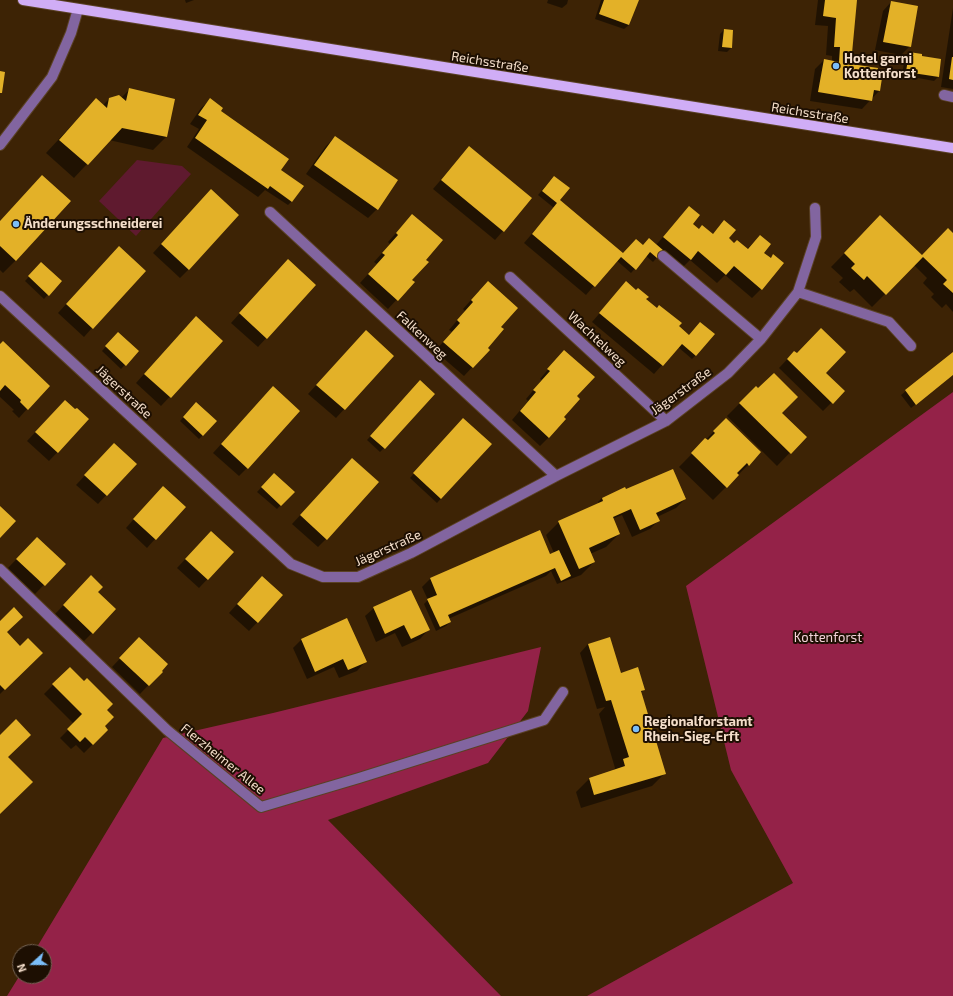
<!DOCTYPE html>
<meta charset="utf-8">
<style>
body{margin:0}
#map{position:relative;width:953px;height:996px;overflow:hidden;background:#3d2305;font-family:"Exo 2",sans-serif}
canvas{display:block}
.north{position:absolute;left:12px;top:944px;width:40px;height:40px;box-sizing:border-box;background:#1d0f02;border:1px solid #736252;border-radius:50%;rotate:249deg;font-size:11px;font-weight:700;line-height:16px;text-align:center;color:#f4deca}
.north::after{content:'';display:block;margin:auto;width:14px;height:18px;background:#7bbef9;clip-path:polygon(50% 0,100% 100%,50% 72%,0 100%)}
</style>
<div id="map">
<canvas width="953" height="996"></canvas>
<div class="north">N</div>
</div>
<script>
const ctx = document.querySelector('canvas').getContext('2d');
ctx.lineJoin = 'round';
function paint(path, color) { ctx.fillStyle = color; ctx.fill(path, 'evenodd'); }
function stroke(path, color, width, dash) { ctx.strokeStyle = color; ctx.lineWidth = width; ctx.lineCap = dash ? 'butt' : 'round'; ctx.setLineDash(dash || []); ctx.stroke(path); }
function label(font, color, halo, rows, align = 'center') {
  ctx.font = font + ' "Exo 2",sans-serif'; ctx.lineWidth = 4; ctx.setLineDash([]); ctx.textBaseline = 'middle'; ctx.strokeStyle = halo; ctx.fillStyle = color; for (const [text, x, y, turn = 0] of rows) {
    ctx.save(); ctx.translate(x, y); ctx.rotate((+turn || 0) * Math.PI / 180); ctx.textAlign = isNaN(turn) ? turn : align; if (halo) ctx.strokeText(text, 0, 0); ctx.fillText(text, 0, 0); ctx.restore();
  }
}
const green = new Path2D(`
 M137,160L182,166L191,174L136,236L99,201Z`);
const forest = new Path2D(`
 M953,392V996H587L793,883L731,770L686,586Z
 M541,647L528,711L488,763L328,820L501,996H7L20,975V976H44V952H34L163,738L273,713Z`);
const shadow = new Path2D(`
 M185,0H194L186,3Z
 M548,0H568L567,4L562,8L547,3Z
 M601,0H638L629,25L624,29L595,19Z
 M818,0H856L850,65L875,78L880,90L862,109L810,101L815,69L824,60L832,62V56L826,55L828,26L815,25Z
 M891,2L910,46L901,55L875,50L883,11Z
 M953,8V89L941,87Z
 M724,30L732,31L731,48L727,52L718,51L720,34Z
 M909,53L920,57L938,77L934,81L902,75L905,57Z
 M129,90L166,137L153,150L109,140L74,178L46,153L96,99L103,105L109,99L121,98Z
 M210,100L277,174L292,201L288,205L265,190L258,197L187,147L199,129L190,124L201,108Z
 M335,137L397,181L377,209L368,218L306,174L326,146Z
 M469,147L531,199L495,240L433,189Z
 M42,176L16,260L3,273L0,270V221Z
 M550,181L568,189L555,205L623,254L643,246L656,245L689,207L692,224L699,230L712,235L724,222L727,238L734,244L747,249L760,236L763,253L761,289L752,298L725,275L717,283L690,260L682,268L662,252L653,262L646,256L631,273L616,260L586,295L524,243L554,208L538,195Z
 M202,199L189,269L180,278L153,253Z
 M412,215L424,260L411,280L413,282L388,309L360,283L377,264L374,262L390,244L388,242Z
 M880,217L921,257L953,234V312L946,304L942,308L931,297L934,294L923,283L927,278L914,265L872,307L854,289L850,292L839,282L843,278L831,267Z
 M110,256L92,328L84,337L58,313Z
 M41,264L60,281L44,299L25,281Z
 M280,269L315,285L258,347L231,323Z
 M626,283L678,327L696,355L692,359L678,347L654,374L592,322Z
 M479,291L500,327L486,348L488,350L464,376L435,351L452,332L449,330L465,311L463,309Z
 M187,326L222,341L161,406L136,383Z
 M366,331L393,356L336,418L308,394Z
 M114,337L138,351L121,369L102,351Z
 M0,346L27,409L19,418L12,411L14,410L0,397Z
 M794,352L824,373L843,391L823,411L779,368Z
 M953,353V375L911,408L901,395Z
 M556,360L576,396L549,437L540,446L512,420L528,401L526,399L542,380L540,379Z
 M417,386L384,448L380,452L367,440Z
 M756,387L805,437L777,466L727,416Z
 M265,396L247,468L239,476L213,453Z
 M192,408L203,435L199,439L180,421Z
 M56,410L88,420L49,461L27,441Z
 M726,419L748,465L713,500L679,467Z
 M459,423L490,444L437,503L410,478Z
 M106,453L135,464L98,504L76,485Z
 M344,468L326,539L318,547L292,524Z
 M274,474L293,492L277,509L257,492Z
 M154,496L155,539L147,548L126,528Z
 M602,498L685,499L676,508L657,517L658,521L650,529L632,537L622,515L612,519L619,534L606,547L590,554L594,562L581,575L557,584L551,571L546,576L448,619L450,622L446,626L436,631L424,604L428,600L422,587L430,579L554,553L546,535L559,522L599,504L598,502Z
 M203,540L233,552L199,588L177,568Z
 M28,547L64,564L35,594L8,568Z
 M83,585L92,633L84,641L55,614Z
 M253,586L282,596L249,631L229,613Z
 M374,608L428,630L420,639L402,647L395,633L376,642L365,616Z
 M0,622L6,632L20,647L41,653L0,694Z
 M609,638L620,674L644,689L641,693L665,773L652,786L581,808L576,792L589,779L612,772L615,768L599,714L605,707L597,709L580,653L588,644Z
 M301,640L365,662L357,671L339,678L334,667L307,679L293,648Z
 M131,647L161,672L140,694L112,667Z
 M70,668L105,710L103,726L107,730L84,753L76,745L71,749L60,738L74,724L44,694Z`);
const building = new Path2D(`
 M604,0H639L629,25L599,14Z
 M825,0H857L851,64L878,68L876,77L882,78L880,91L874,90L872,101L818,92L824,59L839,62L840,47H834L836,18L823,16Z
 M891,1L918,6L911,47L883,42Z
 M724,29L733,30L732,48L722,47Z
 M909,52L922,54V56L941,59L939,77L906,72Z
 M952,57H953V80L949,79Z
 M0,71L5,72L2,93H0Z
 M129,88L175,99L167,137L122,128L88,165L59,140L96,98L107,108L109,98L119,95L126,101Z
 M210,98L223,108L221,111L289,159L281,170L304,186L292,202L270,186L268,189L195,138L207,120L198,115Z
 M335,136L398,180L378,210L314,165Z
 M469,146L532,198L504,232L441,180Z
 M42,175L71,201L16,261L0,246V221Z
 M554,176L570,188L560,200L623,253L636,239L643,245L649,238L664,251L657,258L650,252L636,270L621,257L595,287L532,234L557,203L542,191Z
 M211,189L239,215L189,270L161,244Z
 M689,206L700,215L693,224L699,229L702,225L713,234L724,220L736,230L729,238L734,243L737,240L748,249L760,235L771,244L764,253L771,258L773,254L784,263L762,290L734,266L726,275L698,251L691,260L663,237Z
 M412,214L443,240L426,260L429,262L412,280L415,282L398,301L368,274L385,255L382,253L398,235L396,233Z
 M880,215L922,255L948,228L953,233V293L943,284L947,280L923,257L886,295L867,276L864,280L851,268L855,264L844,253Z
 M119,246L146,271L93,329L66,304Z
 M288,259L316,285L267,339L239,313Z
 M41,262L62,281L49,296L28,276Z
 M488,281L518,308L501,327L504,329L488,348L490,350L473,368L443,342L460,323L457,320L473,302L471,300Z
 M626,281L636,290L638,288L649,297L646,299L657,308L659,305L682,323L679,326L689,335L700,322L715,334L696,356L682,344L663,366L599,313Z
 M196,316L223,341L171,398L144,374Z
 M821,328L846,352L826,373L845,391L833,404L787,359L794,351L797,353Z
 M366,330L394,356L345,410L316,385Z
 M118,332L139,351L126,366L105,346Z
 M3,341L50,386L28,410L20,402L21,400L5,385L0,391V344Z
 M564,350L595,377L577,396L580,399L564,417L566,419L549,438L520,411L536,392L533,390L550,371L547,369Z
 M953,352V375L916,405L905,390Z
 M774,373L798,397L782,413L807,437L791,454L739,403L756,386L758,388Z
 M420,380L435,394L385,449L370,436Z
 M273,386L300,411L248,469L221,444Z
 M65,400L75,409L77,408L89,419L58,453L35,432Z
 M196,402L217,421L203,436L183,417Z
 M463,418L492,444L441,499L413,473Z
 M726,418L761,452L749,466L747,463L737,473L739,475L727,488L691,453L705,438L708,440L715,433L713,431Z
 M114,443L137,464L107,496L84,475Z
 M352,458L379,482L327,540L300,515Z
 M673,469L686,499L656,513L660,521L640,530L631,509L613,517L620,534L589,548L595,562L579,569L558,521L603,501L602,498L625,487L626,489Z
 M274,473L295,492L281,506L261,487Z
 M163,486L186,507L156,540L133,519Z
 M0,506L16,521L0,538Z
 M540,530L550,554L559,550L571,576L561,581L555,568L448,615L451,622L440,627L427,599L437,595L430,578Z
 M211,531L234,552L208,580L185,559Z
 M37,537L66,564L45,586L16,559Z
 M91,575L103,587L98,592L116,609L93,634L63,605Z
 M262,576L283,595L258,623L237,604Z
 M411,590L430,630L411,639L404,625L385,634L373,607Z
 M14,607L23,617L7,632L20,646L28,638L43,653L5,690L0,685V621Z
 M347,618L367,662L348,670L343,659L315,672L301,639Z
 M139,637L168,664L162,671L163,672L149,686L119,658Z
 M610,637L621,673L638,667L645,690L641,691L666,774L594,795L589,778L625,766L623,759L629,757L611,700L606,701L588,644Z
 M70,667L84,681L87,678L113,704L107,710L114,717L105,726L108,730L93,745L85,737L80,742L67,729L82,714L52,684Z
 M16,719L31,735L8,757L33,782L0,814V735Z`);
const minor = new Path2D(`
 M944,95L953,97
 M0,145L52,77L71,33L78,9
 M270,212L556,476
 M663,256L761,339
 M510,277L666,421
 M798,292L889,322L911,346
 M0,296L291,564L323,577H358L411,553L556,476L666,421L728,373L761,339L798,292L816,237L815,208
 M0,569L167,730L261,807L359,778L544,720L563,692`);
const major = new Path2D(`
 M23,0L953,148`);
const markers = [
 [836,66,4,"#7bbef9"],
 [16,224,4,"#7bbef9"],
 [636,729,4,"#7bbef9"]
];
const poiNames = [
 ["Hotel garni",844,59],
 ["Kottenforst",844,74],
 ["Änderungsschneiderei",24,224],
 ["Regionalforstamt",644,722],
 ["Rhein-Sieg-Erft",644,737]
];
const streetNames = [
 ["Reichsstraße",490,62,9],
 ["Reichsstraße",810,113,9],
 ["Falkenweg",422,335,43],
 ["Wachtelweg",597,339,43],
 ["Jägerstraße",681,391,-36],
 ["Jägerstraße",124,392,43],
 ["Jägerstraße",388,548,-24],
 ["Flerzheimer Allee",223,759,39]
];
const parkNames = [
 ["Kottenforst",828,638]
];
paint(green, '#5f1a2f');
paint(forest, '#942248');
paint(shadow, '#0007');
paint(building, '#e3b128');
stroke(minor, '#5a4125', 12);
stroke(major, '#5a4125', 12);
stroke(minor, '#8265a0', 10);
stroke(major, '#d0adf6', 10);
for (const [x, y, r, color] of markers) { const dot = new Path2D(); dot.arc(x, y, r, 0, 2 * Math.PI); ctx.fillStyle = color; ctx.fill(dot); stroke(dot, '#1d0f02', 1.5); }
label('bold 13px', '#f4deca', '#1d0f02', poiNames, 'left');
label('13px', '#f4deca', '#1d0f02', streetNames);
label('13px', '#f3d3d9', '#1d0f02', parkNames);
</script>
